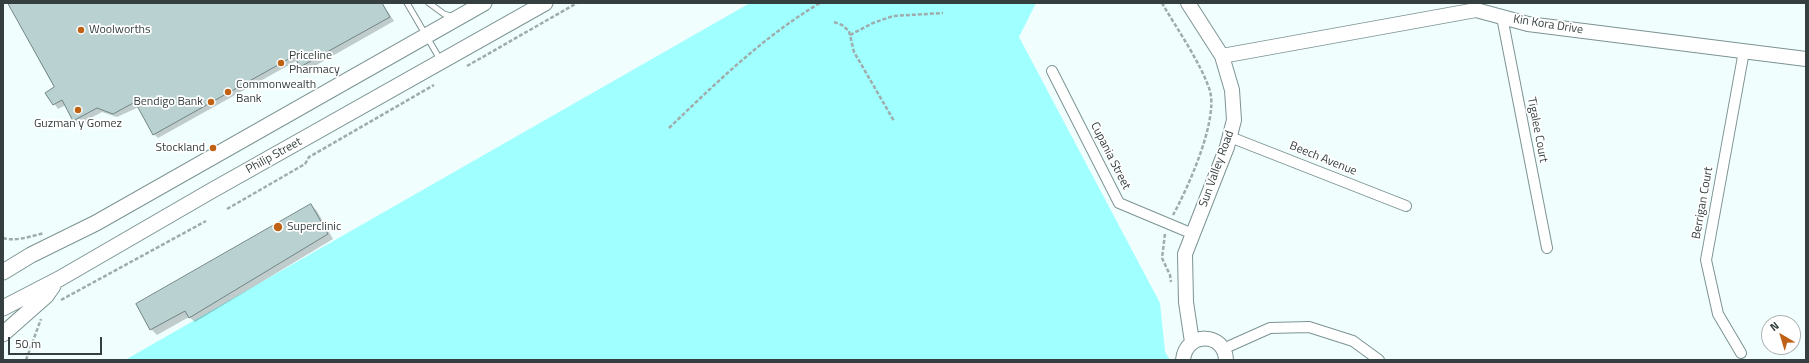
<!DOCTYPE html>
<style>
body{margin:0}
#map{position:relative;width:1809px;height:363px;overflow:hidden;background:#f0fefe;font-family:"Titillium Web",sans-serif}
canvas{display:block}
.frame{position:absolute;inset:0;border:4px solid #353f3f;pointer-events:none}
.north{position:absolute;left:1761px;top:315px;width:40px;height:40px;box-sizing:border-box;background:#fff;border:1px solid #aeb2b2;border-radius:50%;rotate:322deg;font-size:11px;font-weight:700;line-height:16px;text-align:center;color:#353f3f}
.north::after{content:'';display:block;margin:auto;width:14px;height:18px;background:#c06215;clip-path:polygon(50% 0,100% 100%,50% 72%,0 100%)}
.scale{position:absolute;left:8px;top:337px;width:94px;height:18px;box-sizing:border-box;border:2px solid #353f3f;border-top:0;padding-left:5px;font-size:12px;line-height:14px;white-space:nowrap;color:#353f3f;-webkit-text-stroke:3px #fff;paint-order:stroke}
</style>
<div id="map">
<canvas width="1809" height="363"></canvas>
<div class="frame"></div>
<div class="north">N</div>
<div class="scale">50 m</div>
</div>
<script>
const ctx = document.querySelector('canvas').getContext('2d');
ctx.lineJoin = 'round';
function paint(path, color) { ctx.fillStyle = color; ctx.fill(path, 'evenodd'); }
function stroke(path, color, width, dash) { ctx.strokeStyle = color; ctx.lineWidth = width; ctx.lineCap = dash ? 'butt' : 'round'; ctx.setLineDash(dash || []); ctx.stroke(path); }
function label(font, color, halo, rows, align = 'center') {
  ctx.font = font + ' "Titillium Web",sans-serif'; ctx.lineWidth = 3.5; ctx.setLineDash([]); ctx.textBaseline = 'middle'; ctx.strokeStyle = halo; ctx.fillStyle = color; for (const [text, x, y, turn = 0] of rows) {
    ctx.save(); ctx.translate(x, y); ctx.rotate((+turn || 0) * Math.PI / 180); ctx.textAlign = isNaN(turn) ? turn : align; if (halo) ctx.strokeText(text, 0, 0); ctx.fillText(text, 0, 0); ctx.restore();
  }
}
const green = new Path2D(`
 M750,3H1036L1019,37L1160,303L1165,352L1170,360H125Z`);
const shadow = new Path2D(`
 M371,3H382L394,21L306,71L298,60L158,138L154,134L139,107L117,117L102,112L78,125L74,120L66,105L58,109L47,93Z
 M311,205L317,211L333,239L195,322L189,317L157,335L151,329Z`);
const building = new Path2D(`
 M8,3H382L390,17L300,67L294,56L153,135L135,102L113,114L97,108L73,121L62,100L53,105L45,93L54,87Z
 M311,204L328,234L189,318L185,311L150,330L136,304Z`);
const path = new Path2D(`
 M1162,3C1177,29 1201,63 1210,91C1218,121 1188,188 1173,215
 M834,22L842,25L849,31L854,52L894,121
 M850,35L873,23L893,16L943,13
 M467,66L577,3
 M669,128C716,83 764,36 820,3
 M227,209L305,164L309,157L434,85
 M1165,234L1162,258L1170,275L1171,282
 M3,238C15,242 32,236 44,233
 M61,300L206,221
 M26,360L41,319`);
const lane = new Path2D(`
 M407,3L441,61
 M429,3L444,14L454,17`);
const street = new Path2D(`
 M1502,17L1547,248
 M1052,71L1119,203L1193,234
 M1230,137L1406,206
 M1223,349L1270,328L1309,327L1353,341L1379,360
 M1741,353L1718,314L1706,260L1744,51`);
const secondary = new Path2D(`
 M1188,3L1222,56L1232,90L1234,120L1227,147L1185,254L1186,302L1192,342
 M1222,56L1476,10L1528,24L1806,59
 M1183,360C1186,331 1225,332 1226,360`);
const primary = new Path2D(`
 M3,272L31,255L96,223L484,3
 M3,308L59,279L211,191L545,3
 M3,334L46,296L53,286`);
const markers = [
 [81,30,4,"#c06215"],
 [281,63,4,"#c06215"],
 [228,92,4,"#c06215"],
 [211,102,4,"#c06215"],
 [78,110,4,"#c06215"],
 [213,148,4,"#c06215"],
 [278,227,5,"#c06215"]
];
const streetNames = [
 ["Kin Kora Drive",1548,25,9],
 ["Tigalee Court",1537,130,79],
 ["Philip Street",274,156,-29],
 ["Cupania Street",1110,156,63],
 ["Beech Avenue",1323,159,22],
 ["Sun Valley Road",1217,169,-70],
 ["Berrigan Court",1703,203,-80]
];
const poiNames = [
 ["Woolworths",89,30],
 ["Priceline",289,56],
 ["Pharmacy",289,70],
 ["Commonwealth",236,85],
 ["Bank",236,99],
 ["Bendigo Bank",203,102,"right"],
 ["Guzman y Gomez",78,124,"center"],
 ["Stockland",205,148,"right"],
 ["Superclinic",287,227]
];
paint(green, '#a0ffff');
paint(shadow, '#0003');
paint(building, '#b9d1d0');
stroke(building, '#708585', 1);
stroke(lane, '#7d9393', 7);
stroke(street, '#7d9393', 12);
stroke(secondary, '#7d9393', 16);
stroke(primary, '#7d9393', 17);
stroke(path, '#a0acac', 2.5, [4, 2]);
stroke(lane, '#fff', 5);
stroke(street, '#fff', 10);
stroke(secondary, '#fff', 14);
stroke(primary, '#fff', 15);
for (const [x, y, r, color] of markers) { const dot = new Path2D(); dot.arc(x, y, r, 0, 2 * Math.PI); ctx.fillStyle = color; ctx.fill(dot); stroke(dot, '#fff', 1.5); }
label('12px', '#353f3f', '#fff', streetNames);
label('12px', '#353f3f', '#fff', poiNames, 'left');
</script>
